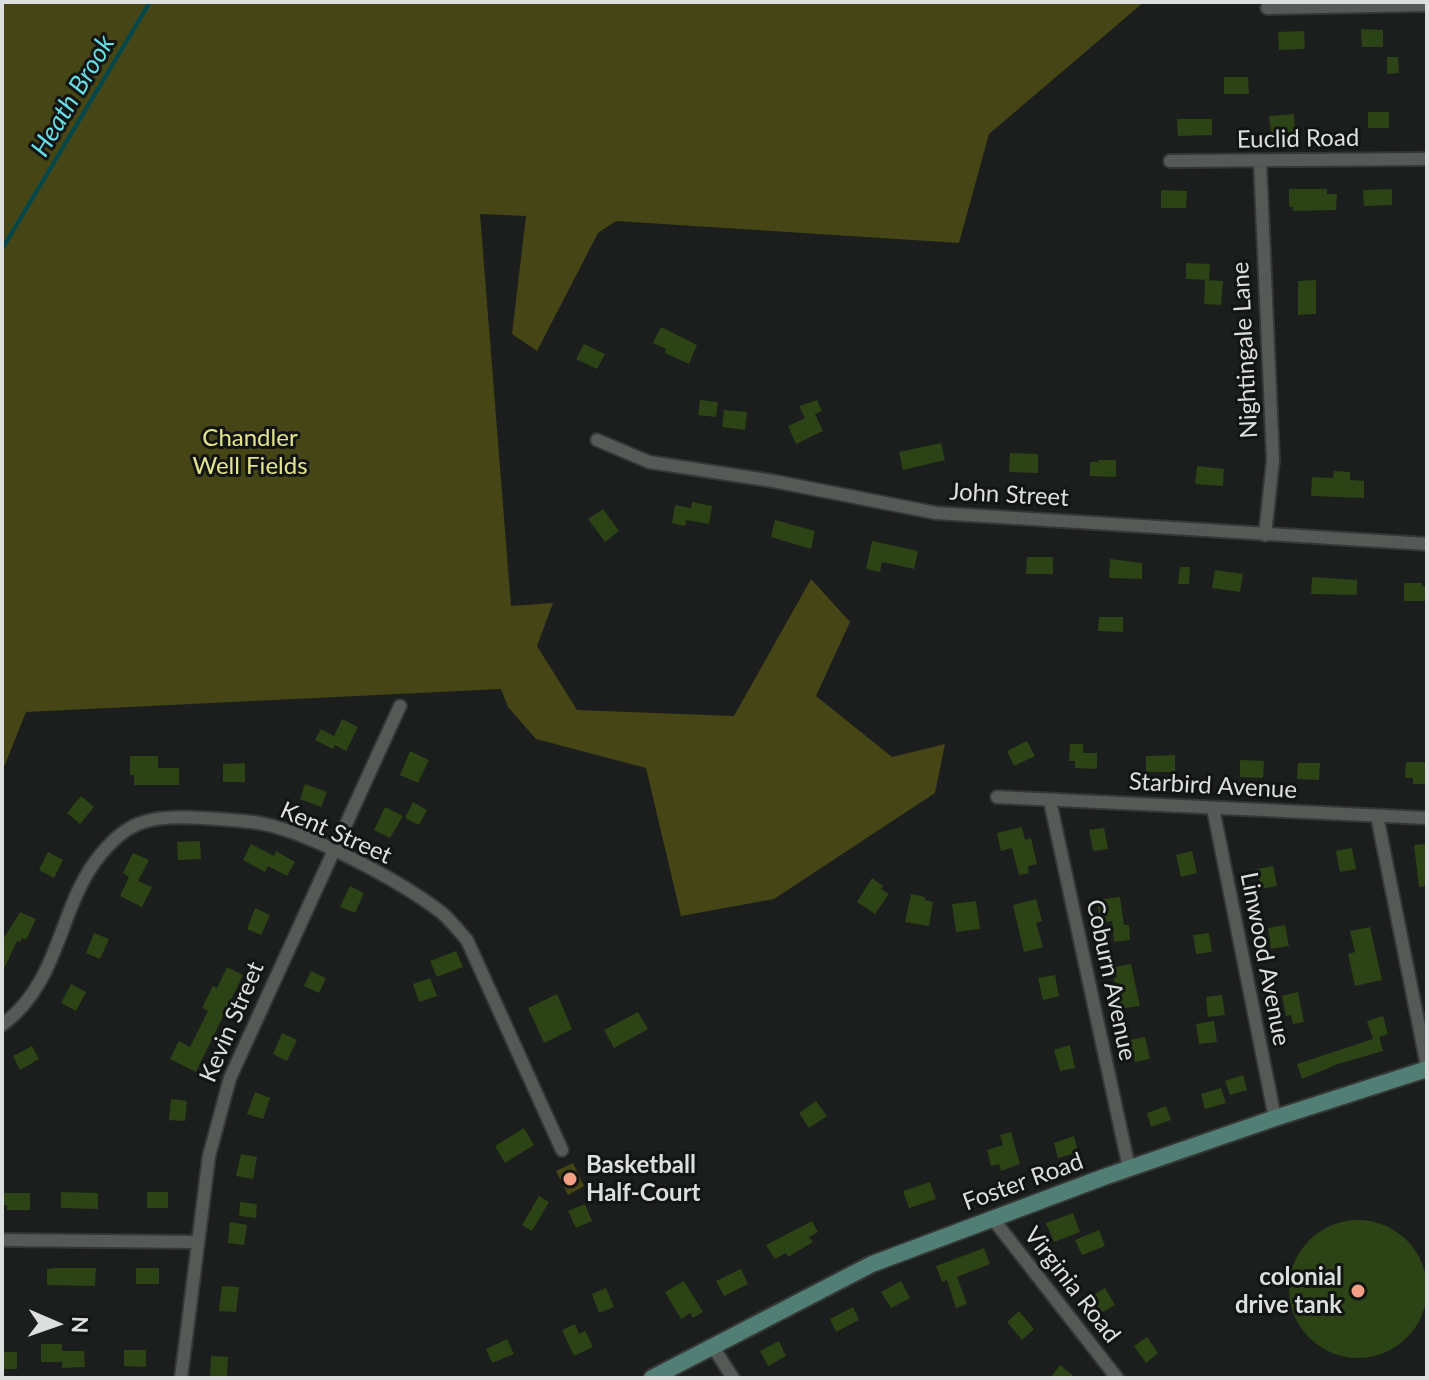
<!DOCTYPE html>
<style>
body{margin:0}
#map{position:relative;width:1429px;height:1380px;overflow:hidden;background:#1b1e1c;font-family:Lato,sans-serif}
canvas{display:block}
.frame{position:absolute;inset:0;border:4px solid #dddfde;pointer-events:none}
.north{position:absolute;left:16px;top:1284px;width:80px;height:80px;-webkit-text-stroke:6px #121513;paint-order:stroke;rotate:92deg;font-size:22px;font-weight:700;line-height:32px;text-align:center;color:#dddfde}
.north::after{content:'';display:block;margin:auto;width:28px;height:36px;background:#dddfde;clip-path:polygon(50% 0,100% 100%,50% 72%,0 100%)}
</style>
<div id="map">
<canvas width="1429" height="1380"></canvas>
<div class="frame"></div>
<div class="north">N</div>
</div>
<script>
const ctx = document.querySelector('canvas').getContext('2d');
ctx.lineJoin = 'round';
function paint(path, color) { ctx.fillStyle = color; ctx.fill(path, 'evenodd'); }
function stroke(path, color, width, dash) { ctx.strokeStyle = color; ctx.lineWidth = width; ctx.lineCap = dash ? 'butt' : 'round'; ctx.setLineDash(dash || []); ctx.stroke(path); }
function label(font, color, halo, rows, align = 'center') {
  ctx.font = font + ' Lato,sans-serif'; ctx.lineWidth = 6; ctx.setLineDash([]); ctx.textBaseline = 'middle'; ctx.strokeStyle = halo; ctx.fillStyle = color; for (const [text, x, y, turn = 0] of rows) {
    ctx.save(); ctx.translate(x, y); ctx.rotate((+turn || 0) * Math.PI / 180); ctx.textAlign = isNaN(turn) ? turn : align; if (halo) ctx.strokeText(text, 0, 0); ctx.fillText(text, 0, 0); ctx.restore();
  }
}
const green = new Path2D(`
 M2,2H1144L989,134L959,243L616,221L598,233L537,351L512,334L526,216L480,214L511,606L553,603L537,646L577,710L734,716L811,579L850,622L816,696L892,757L945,744L935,793L774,899L681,916L646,768L536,739L508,707L501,689L26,712L2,772Z
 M573,1163L584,1186L568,1195L556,1171Z`);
const stream = new Path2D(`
 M2,249L150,2`);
const building = new Path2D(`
 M1361,29L1383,30V47H1362Z
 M1304,31L1305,49L1279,50L1278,32Z
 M1387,57H1398L1399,73L1387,74Z
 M1224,77H1248L1249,94H1224Z
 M1368,112H1389V128H1368Z
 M1294,114L1295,132L1271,133L1269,116Z
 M1177,119H1212V135L1178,136Z
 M1289,189H1327V194H1337L1336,210L1293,211V207H1289Z
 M1392,189V205L1364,206L1363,190Z
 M1161,190L1187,191L1186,208H1161Z
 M1186,263L1210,264L1209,280L1186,279Z
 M1205,280L1223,281L1221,305L1204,304Z
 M1316,280V314L1298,315V281Z
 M661,327L697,345L689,364L665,353L666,349L653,343Z
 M584,344L605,354L597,369L576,359Z
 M700,400L718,402L716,417L698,415Z
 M817,400L822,411L815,414L823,431L796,444L788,426L805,418L799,406Z
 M724,410L747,412L745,430L722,427Z
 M941,443L945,460L903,470L899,452Z
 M1010,453L1038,454V473L1009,472Z
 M1098,460H1116V477L1090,476V462H1098Z
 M1197,466L1224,469L1223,486L1195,484Z
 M1334,471L1350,472V480L1364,481V498L1311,496L1312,477L1333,478Z
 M692,502L712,506L709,524L686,520L685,526L672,523L675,505L691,508Z
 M603,509L619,531L605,542L588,519Z
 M775,520L815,531L811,549L771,537Z
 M872,541L918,551L914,569L882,562L880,572L866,569Z
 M1027,557H1053V574H1026Z
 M1110,559L1142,563V579L1109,578Z
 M1180,567H1190L1189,584H1178Z
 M1215,570L1243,574L1240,592L1212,588Z
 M1312,577L1357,580V595L1311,594Z
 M1404,583H1422V586H1427V601H1404Z
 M1099,617H1123V632L1098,631Z
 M342,719L358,727L346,751L335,745L333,749L315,740L321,729L334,736Z
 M1027,741L1035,756L1014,766L1007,751Z
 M1070,744H1083V753H1097V769L1075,768V761H1069Z
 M410,751L429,760L418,783L400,775Z
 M1175,755V772H1146V756Z
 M130,756H158V768H179V785H134V775H130Z
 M1240,760L1264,761L1263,778L1240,777Z
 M1406,762H1427V784H1413V778H1405Z
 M245,763V782H223V764Z
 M1298,763H1320L1319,780L1297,779Z
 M305,784L327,792L321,807L300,799Z
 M81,796L94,807L80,824L67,813Z
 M413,802L427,810L419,825L405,818Z
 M385,807L403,816L390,838L374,830Z
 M1022,827L1025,840L1031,838L1037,864L1028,866L1029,873L1019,875L1012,848L1001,851L997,833Z
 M1104,828L1108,849L1093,851L1089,830Z
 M200,841L201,859L178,860L177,842Z
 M251,844L274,856L276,851L295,862L287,876L268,866L265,872L243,860Z
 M1427,844V886L1419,887L1414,845Z
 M1352,848L1356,869L1340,872L1336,851Z
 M1192,851L1197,873L1181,877L1176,855Z
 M48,852L63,860L54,878L39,870Z
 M133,853L149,860L138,881L152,887L142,907L120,896L129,877L123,873Z
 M1273,866L1277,886L1261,889L1257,869Z
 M872,878L883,886L881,889L889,894L875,914L857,902Z
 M350,886L364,893L355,913L340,907Z
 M911,894L925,897V900L933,902L929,926L905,922Z
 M1120,897L1124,925H1129L1130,940L1114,942L1112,921L1100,923L1097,900Z
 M1036,899L1042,921L1036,923L1043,947L1024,952L1013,905Z
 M976,901L980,929L956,932L952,904Z
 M255,908L270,915L261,935L247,929Z
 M20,912L36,919L26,940L22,938L20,942L17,941L2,973V941Z
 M1285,925L1289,946L1271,949L1268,928Z
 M1370,927L1382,980L1355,986L1348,954L1355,952L1350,931Z
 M94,933L109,939L100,959L86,953Z
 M1209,933L1212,952L1196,954L1193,935Z
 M456,951L463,967L437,977L430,961Z
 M1131,964L1140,1006L1118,1009L1114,978L1117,977L1115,967Z
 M227,967L243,975L196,1072L170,1059L179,1041L190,1047L208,1011L202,1008L213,986L217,988Z
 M311,971L326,978L319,993L304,986Z
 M1055,975L1059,996L1043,1000L1038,978Z
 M430,978L437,996L419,1002L413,984Z
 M71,984L86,992L76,1011L61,1003Z
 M1298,992L1304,1022L1293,1024L1291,1015L1286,1016L1282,996Z
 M557,994L572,1029L544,1043L528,1008Z
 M1222,995L1225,1015L1208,1017L1206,997Z
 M638,1012L648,1029L614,1048L604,1030Z
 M1383,1016L1388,1034L1379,1037L1383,1051L1338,1064L1302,1079L1297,1064L1373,1039L1367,1021Z
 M1214,1021L1217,1042L1199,1044L1196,1024Z
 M282,1033L297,1040L287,1061L273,1054Z
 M1145,1037L1150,1059L1135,1062L1130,1040Z
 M1070,1045L1075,1068L1060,1071L1054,1050Z
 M32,1046L39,1059L20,1070L13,1056Z
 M1243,1075L1247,1090L1230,1095L1225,1081Z
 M1221,1088L1226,1103L1205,1109L1201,1094Z
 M255,1092L270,1098L263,1119L247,1114Z
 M171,1099L187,1101L185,1121L169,1120Z
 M816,1101L827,1116L809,1128L799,1113Z
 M1166,1106L1171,1120L1151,1127L1147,1113Z
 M524,1128L534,1145L505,1163L495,1146Z
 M1011,1132L1020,1164L1001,1171L999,1164L991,1166L987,1150L1003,1145L1000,1135Z
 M1074,1136L1078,1152L1058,1158L1054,1143Z
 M241,1154L257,1157L253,1179L236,1176Z
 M930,1182L936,1199L909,1208L903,1191Z
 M61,1192L98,1193V1209L61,1208Z
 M147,1192H168V1208H147Z
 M2,1193H30V1210H7V1205H2Z
 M539,1196L549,1202L532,1231L522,1225Z
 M240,1202L257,1204L256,1218L239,1216Z
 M585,1204L592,1221L576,1228L568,1211Z
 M1073,1213L1080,1232L1054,1242L1046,1223Z
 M1289 1289a69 69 0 1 1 138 0a69 69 0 1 1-138 0Z
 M812,1221L818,1232L809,1237L813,1242L788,1257L786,1253L775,1259L766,1245Z
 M230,1222L247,1225L244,1245L228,1243Z
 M1099,1230L1105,1246L1082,1255L1075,1240Z
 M984,1248L990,1264L957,1277L967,1304L956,1308L947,1280L942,1282L936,1266Z
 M55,1268H96L95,1286L47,1285V1269Z
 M136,1268H159V1284H136Z
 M741,1269L748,1284L724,1296L716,1281Z
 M684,1281L703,1312L693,1318L690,1313L681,1319L665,1292Z
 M901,1281L910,1298L891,1308L881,1292Z
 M222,1286L239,1287L236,1312L219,1311Z
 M606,1288L614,1307L599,1313L592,1294Z
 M1105,1288L1115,1305L1101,1313L1091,1296Z
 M853,1307L859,1320L836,1332L830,1319Z
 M1019,1311L1034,1329L1022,1340L1007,1322Z
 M575,1324L579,1334L585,1331L593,1347L574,1356L562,1330Z
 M1147,1337L1158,1353L1146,1363L1134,1346Z
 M507,1339L514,1354L492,1363L486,1349Z
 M779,1341L786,1356L768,1366L760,1351Z
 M41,1344H62V1351H84L85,1367L62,1368V1362H41Z
 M124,1350H146V1367L124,1366Z
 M2,1352H17V1369H2Z
 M211,1356L228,1357L227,1377L210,1376Z
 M1060,1365L1076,1378H1050Z`);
const street = new Path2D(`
 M1267,8L1427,5
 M1170,161L1427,159
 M1260,162L1273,460L1265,535
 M597,440L649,462L773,481L936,513L1427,544
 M997,797L1427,818
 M1050,801L1129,1168
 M1213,808L1275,1118
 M1377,816L1427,1066
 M2,1025C62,981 58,905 101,854C111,842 123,830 138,824C157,816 183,817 204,818C227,820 253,820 276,827C322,840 404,883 442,913C451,921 459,931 467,940L562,1150
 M993,1219L1117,1378
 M2,1240L198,1242
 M713,1347L733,1378
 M181,1378L209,1156L230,1078L400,706`);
const secondary = new Path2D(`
 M652,1378L872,1264L1104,1177L1275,1118L1427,1069`);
const markers = [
 [570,1179,8,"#f39f84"],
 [1358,1291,8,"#f39f84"]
];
const streetNames = [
 ["Euclid Road",1298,139,-1],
 ["Nightingale Lane",1245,350,-93],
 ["John Street",1009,495,3],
 ["Starbird Avenue",1213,786,3],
 ["Kent Street",336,833,24],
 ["Linwood Avenue",1265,959,79],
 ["Coburn Avenue",1111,980,78],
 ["Kevin Street",232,1022,-67],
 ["Foster Road",1023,1182,-20],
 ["Virginia Road",1072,1285,52]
];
const parkNames = [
 ["Chandler",250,438],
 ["Well Fields",250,466]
];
const poiNames = [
 ["Basketball",586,1165],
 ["Half-Court",586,1193],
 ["colonial",1342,1277,"right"],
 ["drive tank",1342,1305,"right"]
];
const waterNames = [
 ["Heath Brook",73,96,-59]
];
paint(green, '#454516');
stroke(stream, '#01474c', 4);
paint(building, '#2c4315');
stroke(street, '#353736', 16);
stroke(secondary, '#353736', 20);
stroke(street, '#565a57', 12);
stroke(secondary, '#527f75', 16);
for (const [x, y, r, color] of markers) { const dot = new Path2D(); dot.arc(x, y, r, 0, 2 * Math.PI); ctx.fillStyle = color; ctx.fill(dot); stroke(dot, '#121513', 3); }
label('24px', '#dddfde', '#121513', streetNames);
label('24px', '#e4e48f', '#121513', parkNames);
label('bold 24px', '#dddfde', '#121513', poiNames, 'left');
label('italic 26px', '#67dde6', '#121513', waterNames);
</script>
